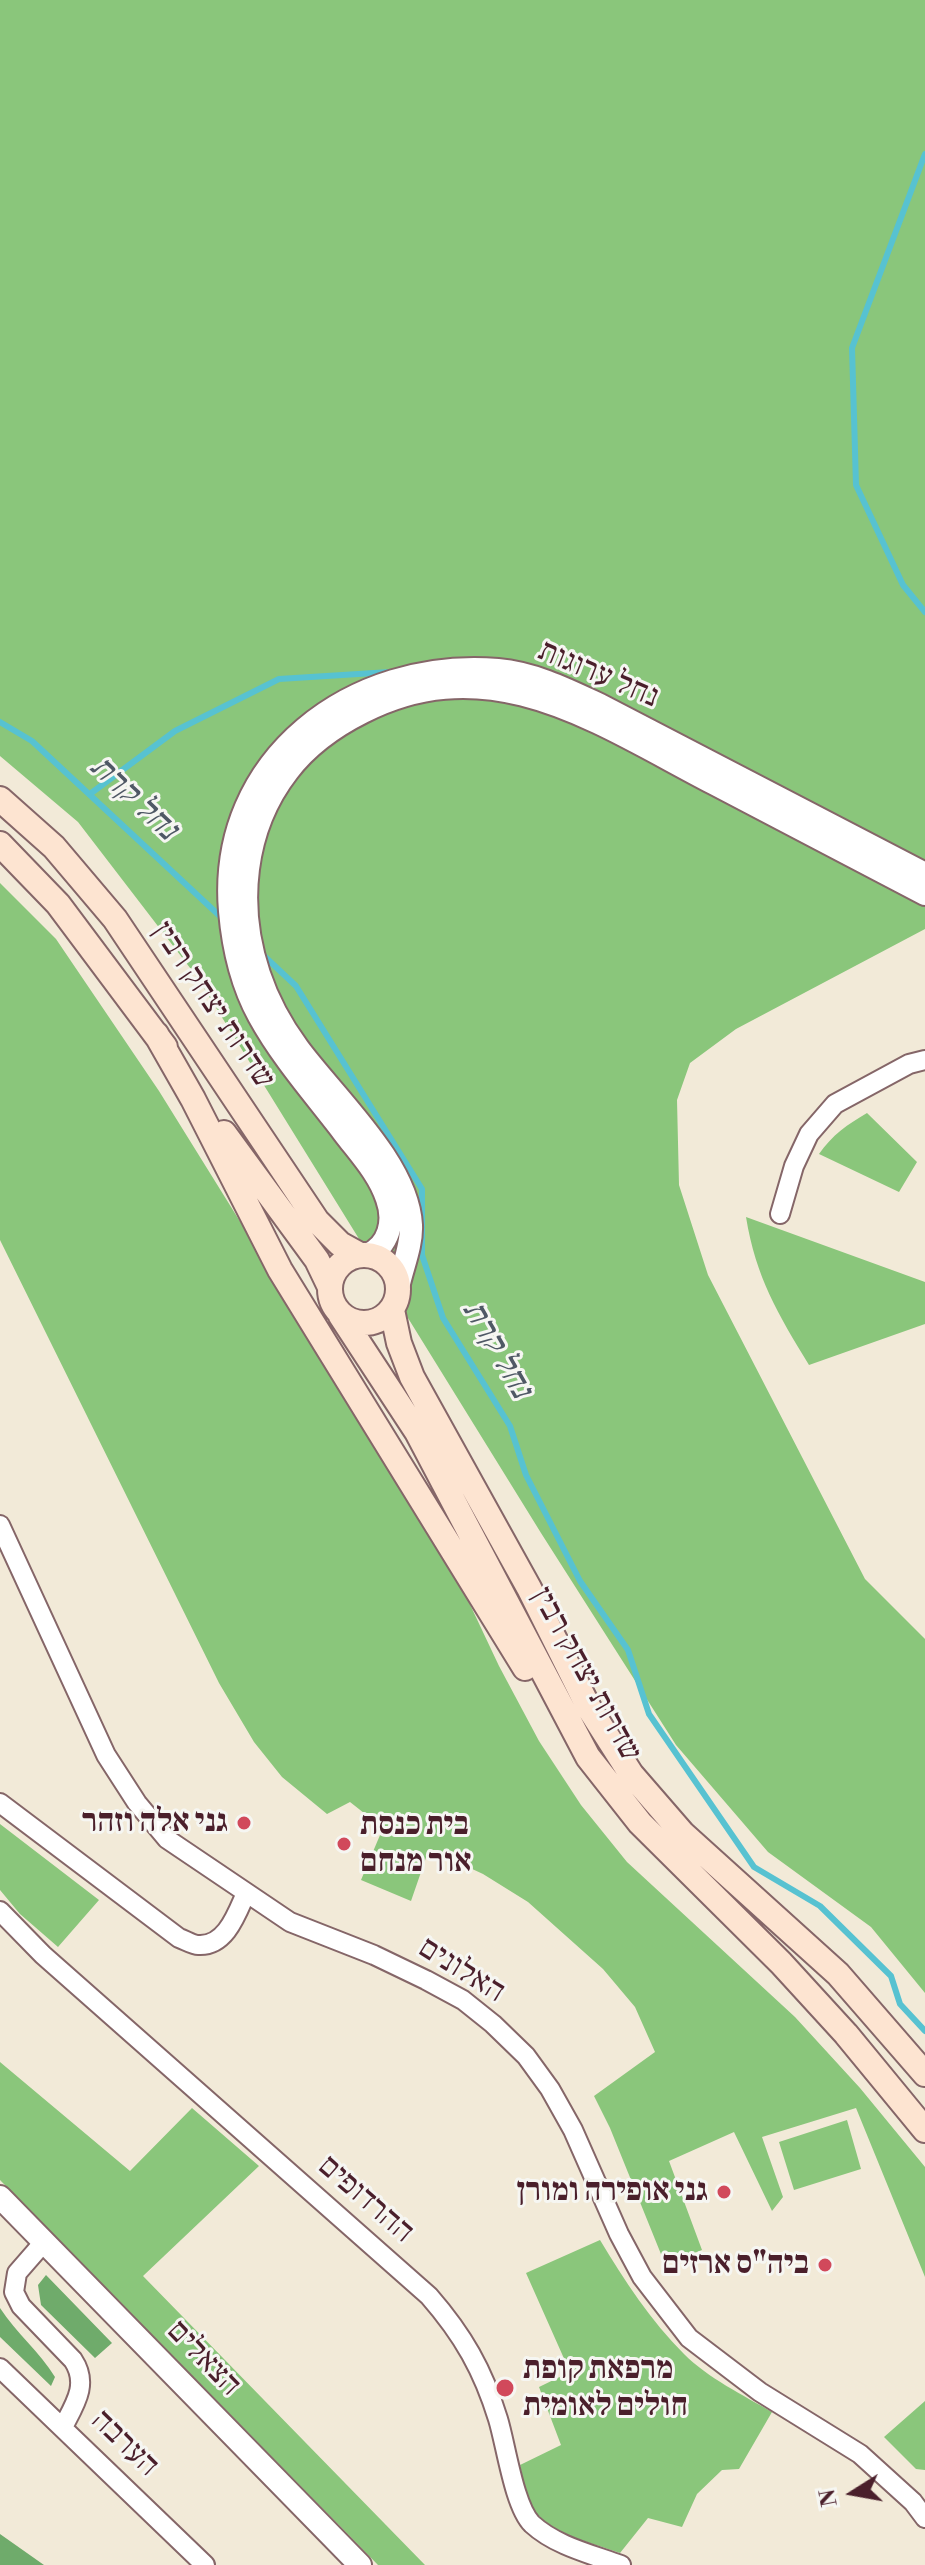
<!DOCTYPE html>
<meta charset="utf-8">
<style>
body{margin:0}
#map{position:relative;width:925px;height:2565px;overflow:hidden;background:#f2ead8;font-family:"Libre Bodoni",serif}
canvas{display:block}
.north{position:absolute;left:813px;top:2453px;width:80px;height:80px;-webkit-text-stroke:6px #f6f6f2;paint-order:stroke;rotate:259deg;font-size:22px;font-weight:700;line-height:32px;text-align:center;color:#4a1f2b}
.north::after{content:'';display:block;margin:auto;width:28px;height:36px;background:#4a1f2b;clip-path:polygon(50% 0,100% 100%,50% 72%,0 100%)}
</style>
<div id="map">
<canvas width="925" height="2565"></canvas>
<div class="north">N</div>
</div>
<script>
const ctx = document.querySelector('canvas').getContext('2d');
ctx.lineJoin = 'round';
function paint(path, color) { ctx.fillStyle = color; ctx.fill(path, 'evenodd'); }
function stroke(path, color, width, dash) { ctx.strokeStyle = color; ctx.lineWidth = width; ctx.lineCap = dash ? 'butt' : 'round'; ctx.setLineDash(dash || []); ctx.stroke(path); }
function label(font, color, halo, rows, align = 'center') {
  ctx.font = font + ' "Libre Bodoni","Frank Ruhl Libre",serif'; ctx.lineWidth = 6; ctx.setLineDash([]); ctx.textBaseline = 'middle'; ctx.strokeStyle = halo; ctx.fillStyle = color; for (const [text, x, y, turn = 0] of rows) {
    ctx.save(); ctx.translate(x, y); ctx.rotate((+turn || 0) * Math.PI / 180); ctx.textAlign = isNaN(turn) ? turn : align; if (halo) ctx.strokeText(text, 0, 0); ctx.fillText(text, 0, 0); ctx.restore();
  }
}
const green = new Path2D(`
 M0,0H925V929L736,1029L690,1063L677,1100L679,1185L708,1275L865,1579L925,1639V1993L871,1927L768,1852L676,1745L541,1533L197,977L78,822L0,756Z
 M0,883L56,939L159,1091L400,1479L457,1577L499,1666L539,1741L581,1805L627,1862L795,2017L860,2088L925,2167V2277L856,2108L762,2137L783,2197L772,2211L734,2132L669,2161L702,2250L665,2264L610,2128L594,2096L655,2052L635,2007L603,1969L528,1902L483,1874L429,1849L411,1901L361,1880L383,1828L350,1802L327,1814L282,1777L254,1742L219,1683L0,1240Z
 M867,1113L917,1162L899,1192L819,1154C832,1135 848,1124 867,1113Z
 M746,1217L925,1282V1324L809,1365C778,1314 756,1278 746,1217Z
 M0,1824L99,1900L58,1947L20,1914L0,1890Z
 M0,2062L130,2171L192,2108L259,2166L143,2276L425,2565H378L0,2180Z
 M847,2120L861,2169L794,2190L779,2142Z
 M600,2240C624,2280 651,2321 684,2354C708,2378 743,2395 772,2412L739,2469L722,2470L697,2494L682,2527L648,2518L620,2553C590,2542 544,2533 529,2502C524,2491 523,2477 520,2465L561,2445L539,2387L570,2372L526,2273Z
 M925,2401V2470L916,2469L884,2437Z`);
const forest = new Path2D(`
 M46,2275L112,2343L95,2358L41,2305L38,2285Z
 M0,2308C16,2333 40,2352 55,2377L51,2386L0,2337Z
 M0,2534L44,2565H0Z`);
const stream = new Path2D(`
 M925,154L852,348L856,485L903,585L925,612
 M0,722L32,741L223,919
 M90,794L175,731L279,679L390,672
 M261,953L296,986L422,1189V1255L443,1318L510,1426L526,1475L580,1581L628,1650L649,1714L754,1867L820,1906L891,1976L900,2004L925,2031`);
const minor = new Path2D(`
 M780,1214L794,1166L809,1134L835,1104L909,1064L925,1060
 M0,1525L106,1755L137,1803L167,1839L290,1922L374,1955L426,1980L463,2000L493,2024L526,2056L550,2089L573,2130L619,2234L642,2277L689,2338L760,2392L860,2454L913,2502L925,2518
 M0,1803L179,1938C185,1940 193,1945 198,1945C226,1947 237,1913 246,1893
 M0,1911L43,1955L429,2296C463,2335 483,2370 498,2419C506,2445 514,2506 532,2524C556,2546 591,2554 621,2565
 M44,2242L17,2273L14,2292L21,2306L73,2360C89,2384 75,2404 63,2427
 M0,2368L205,2565`);
const tertiary = new Path2D(`
 M367,1255C389,1246 395,1221 387,1199C379,1174 360,1154 344,1133C315,1095 282,1058 259,1016C242,985 233,946 230,911C217,758 353,658 498,670C534,673 568,690 600,705L925,874
 M398,1288C402,1268 412,1246 411,1225C408,1163 334,1097 298,1048C281,1025 268,1001 259,974C236,906 243,829 288,771C307,746 335,726 363,712C492,646 601,725 713,783C784,820 854,857 925,894
 M0,2197L360,2565`);
const secondary = new Path2D(`
 M0,799L54,847L115,919L317,1221L340,1244L360,1255
 M0,844L58,904L165,1047
 M156,1034L193,1099L280,1270L525,1668
 M224,1133L317,1260L329,1285
 M330 1289a34 34 0 1 1 68 0a34 34 0 1 1-68 0Z
 M392,1310L399,1343L412,1377L529,1588L589,1708L631,1774L683,1834L838,1974L925,2074
 M341,1316L417,1432L588,1757L640,1823L781,1963L846,2034L925,2130`);
const markers = [
 [244,1823,8,"#d1495b"],
 [344,1844,8,"#d1495b"],
 [724,2192,8,"#d1495b"],
 [825,2265,8,"#d1495b"],
 [505,2388,10,"#d1495b"]
];
const streetNames = [
 ["נחל ערוגות",598,675,23],
 ["שדרות יצחק רבין",212,1006,56],
 ["שדרות יצחק רבין",585,1675,61],
 ["האלונים",461,1971,32],
 ["ההרדופים",365,2200,41],
 ["הצאלים",203,2359,46],
 ["הערבה",124,2444,44]
];
const poiNames = [
 ["גני אלה וזהר",228,1823],
 ["בית כנסת",360,1826,"left"],
 ["אור מנחם",360,1863,"left"],
 ["גני אופירה ומורן",708,2192],
 ["ביה\"ס ארזים",809,2265],
 ["מרפאת קופת",523,2370,"left"],
 ["חולים לאומית",523,2407,"left"]
];
const waterNames = [
 ["נחל קרת",133,799,43],
 ["נחל קרת",496,1350,60]
];
paint(green, '#8ac67b');
paint(forest, '#6fab6b');
stroke(stream, '#57c2d1', 6);
stroke(minor, '#856668', 22);
stroke(tertiary, '#856668', 26);
stroke(secondary, '#856668', 28);
stroke(minor, '#fff', 18);
stroke(tertiary, '#fff', 22);
stroke(secondary, '#fde4d1', 24);
for (const [x, y, r, color] of markers) { const dot = new Path2D(); dot.arc(x, y, r, 0, 2 * Math.PI); ctx.fillStyle = color; ctx.fill(dot); stroke(dot, '#f6f6f2', 3); }
label('32px', '#4a1f2b', '#f6f6f2', streetNames);
label('bold 32px', '#4a1f2b', '#f6f6f2', poiNames, 'right');
label('italic 34px', '#4f5865', '#f6f6f2', waterNames);
</script>
